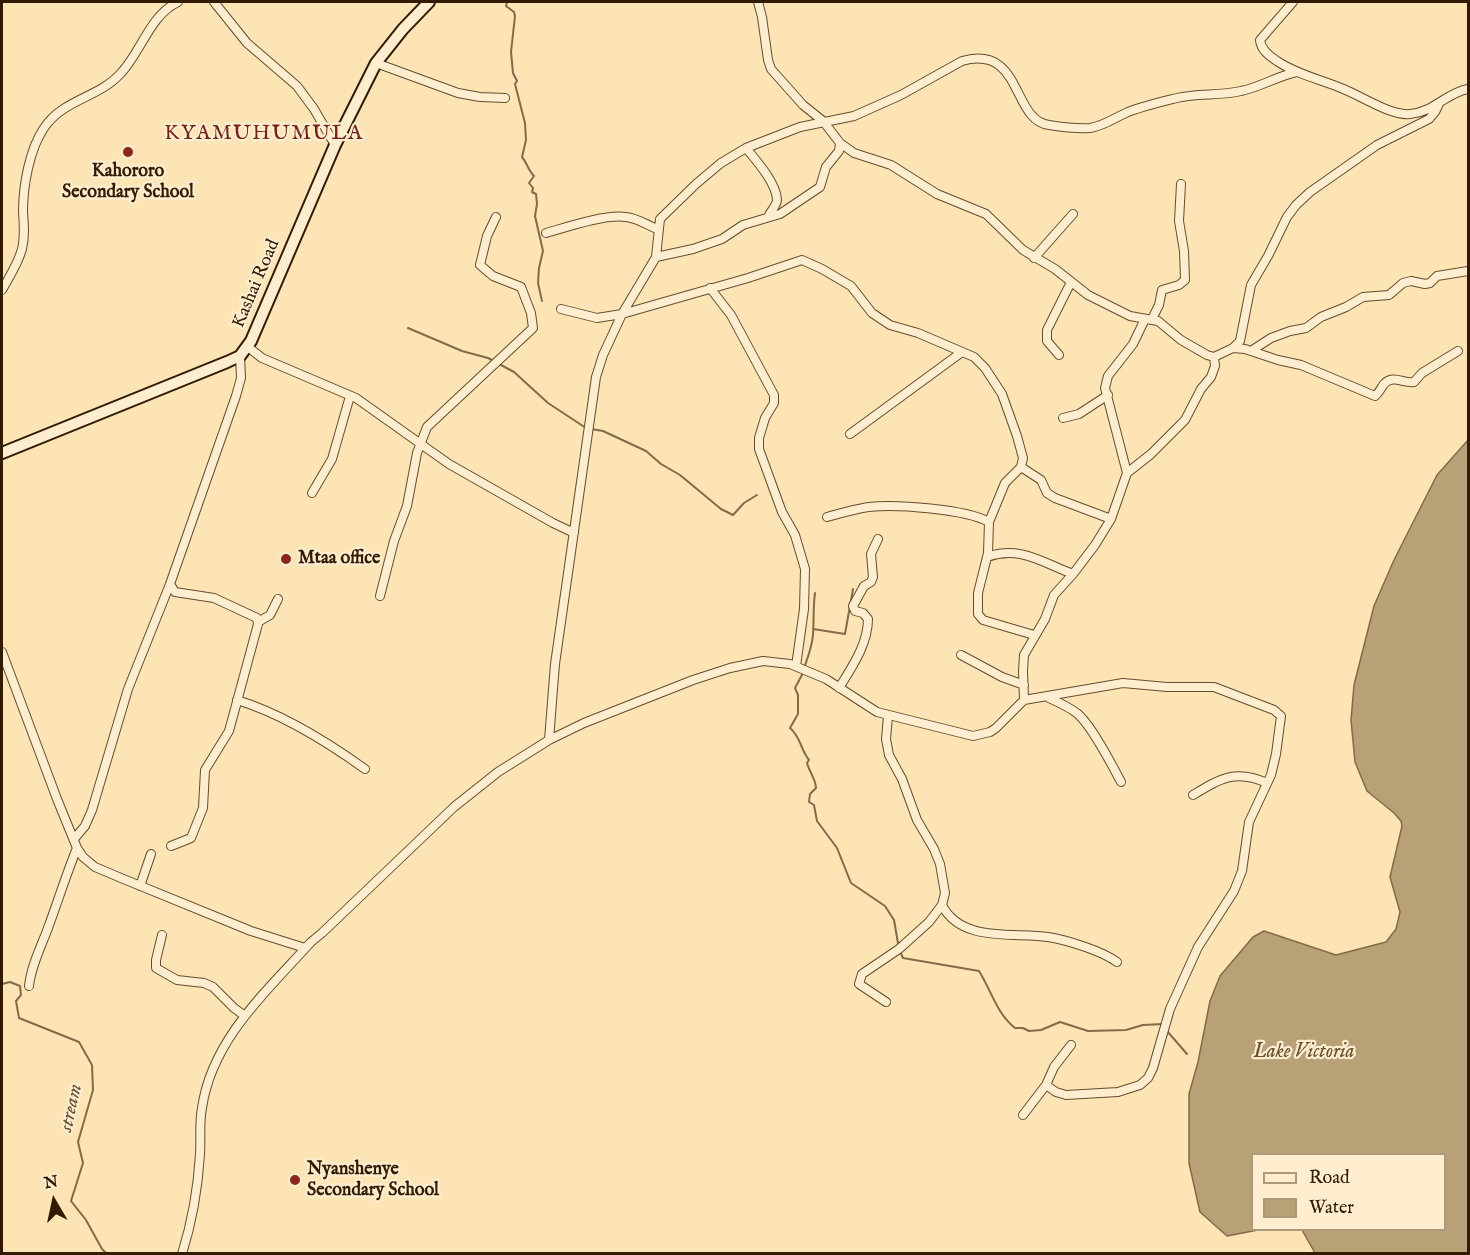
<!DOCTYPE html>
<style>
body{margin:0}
#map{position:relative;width:1470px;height:1255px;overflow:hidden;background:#fde4b5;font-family:"IM FELL English",serif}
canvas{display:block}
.frame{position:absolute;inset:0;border:3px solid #321b00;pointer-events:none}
.legend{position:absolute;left:1251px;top:1153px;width:195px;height:78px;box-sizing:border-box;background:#feedcf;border:2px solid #ac997c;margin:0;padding:8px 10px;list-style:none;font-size:18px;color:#321b00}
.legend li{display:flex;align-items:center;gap:12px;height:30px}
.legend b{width:30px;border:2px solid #ac997c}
.north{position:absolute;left:24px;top:1171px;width:60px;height:60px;-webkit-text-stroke:4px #feedcf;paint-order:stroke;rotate:351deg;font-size:16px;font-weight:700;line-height:24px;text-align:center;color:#321b00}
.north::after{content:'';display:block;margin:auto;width:21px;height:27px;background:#321b00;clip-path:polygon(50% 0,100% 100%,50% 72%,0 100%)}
</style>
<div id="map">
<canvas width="1470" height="1255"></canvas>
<div class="frame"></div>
<ul class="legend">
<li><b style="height:8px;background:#feedcf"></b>Road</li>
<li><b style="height:16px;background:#b8a077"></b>Water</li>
</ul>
<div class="north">N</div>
</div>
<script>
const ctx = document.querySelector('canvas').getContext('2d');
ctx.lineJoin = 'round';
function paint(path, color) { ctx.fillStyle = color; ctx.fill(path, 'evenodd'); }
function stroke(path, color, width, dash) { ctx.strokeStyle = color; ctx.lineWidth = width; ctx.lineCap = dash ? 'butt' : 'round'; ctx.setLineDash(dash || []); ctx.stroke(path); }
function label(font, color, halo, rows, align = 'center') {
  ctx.font = font + ' "IM FELL English",serif'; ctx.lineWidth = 4.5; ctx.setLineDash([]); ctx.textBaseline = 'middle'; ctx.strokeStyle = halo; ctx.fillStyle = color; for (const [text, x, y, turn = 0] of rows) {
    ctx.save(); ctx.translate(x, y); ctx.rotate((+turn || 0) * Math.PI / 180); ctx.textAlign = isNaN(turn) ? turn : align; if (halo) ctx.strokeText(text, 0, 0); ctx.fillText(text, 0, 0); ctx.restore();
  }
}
const water = new Path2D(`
 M1468,440V1253H1315L1302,1230H1444V1154H1252V1230H1258L1227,1236L1200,1212L1189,1163V1094L1198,1062L1210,1001L1220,976L1253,937L1264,931L1336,955L1386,942L1396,929L1400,912L1390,877L1402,826L1401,821L1394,813L1367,791L1355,762L1351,720L1354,685L1374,606L1394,560L1437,475Z`);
const stream = new Path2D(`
 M507,2L506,6L514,12L515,16L511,52L513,73L517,81L515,84L525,123L526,140L522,157C527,163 528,170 534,176L529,183L533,188L532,192L536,194L537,204L535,216L543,251L539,268L538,283L542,301
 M408,328L462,351L488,358L514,372L548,403L586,428
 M591,429L603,431L646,451L661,464L680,475L721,509L733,515L744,503L757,495
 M813,629L845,634L853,589
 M804,668C808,657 812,647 813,635C814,621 813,607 815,593
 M803,673L795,688L798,695V714L790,728C801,737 800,749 809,760L807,763C809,771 816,780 816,788L810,794L809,802L814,805L817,821L837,848L851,883L885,906L894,920L899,949L903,958L979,971C991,990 997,1014 1015,1028H1023L1029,1031L1041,1030L1060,1022L1088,1031L1126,1030L1143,1025L1163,1024
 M2,984L10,982L20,986L21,995L16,1001L19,1018L79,1042L92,1065L93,1090L78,1142L83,1163L71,1201L86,1220L102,1249L107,1254
 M1167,1031L1187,1054`);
const street = new Path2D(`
 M214,2L247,43L297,86L314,109L335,145
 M758,2L762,17L768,60L771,69L803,105L823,121L840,143L854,153L891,165L937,194L986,214L1023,250L1055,269L1088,295L1130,316L1158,321L1181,340L1207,355L1214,357
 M1293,2L1260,40C1261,50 1269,56 1277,61C1296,74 1319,79 1341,88C1360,95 1390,116 1410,114C1434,112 1446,93 1468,89
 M376,63L458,93L480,97L505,98
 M746,148C756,160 777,184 777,200C777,205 770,212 768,217
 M546,233C567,227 605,214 626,217C637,218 647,225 657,229
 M656,257L693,249L722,239L743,225L780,214L820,187L826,167L839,151L840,143
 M1034,258L1073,214
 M710,288L731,315L774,395V403L765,418L759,438V449L782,512L795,535L805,569L804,609L796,666
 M2,290C9,277 18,264 22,249C25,237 24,225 23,212C23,187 29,150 44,128C63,99 99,98 121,73C141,52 150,15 178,2
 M561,309L597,318L622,314L748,278L802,260L822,269L851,286L872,313L890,325L918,333L974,357L985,368L1002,394L1017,436L1023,458L1021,467L1005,483L989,522L988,553L978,593V614L983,620L1034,635
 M1152,319L1159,305L1162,290L1179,285L1185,280L1184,251L1179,221L1181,184
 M248,347L262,358L356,398L449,464L553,523L574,533
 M1233,348L1245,349L1278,360L1301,365L1375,396C1379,393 1381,388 1384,384C1393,374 1404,384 1414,382L1422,373L1458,351
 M1251,351L1271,338L1290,331L1306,328L1321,317L1346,307L1363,297L1389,295L1403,283L1411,281L1425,284L1430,283L1437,276L1468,271
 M1059,355L1047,341V330L1071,282
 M1063,418L1079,414L1108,395
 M850,434L962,352
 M1021,467L1041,480L1047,493L1055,498L1111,519
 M1127,473L1105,388L1108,376L1133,344L1145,319
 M312,493L332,459L350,396
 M827,517C841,513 855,509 869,507C896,504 966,509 989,522
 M987,557C1020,545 1043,563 1073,574
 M380,596L394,541L407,506L417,453L427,427L533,328L531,313L521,287L493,276L480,265L487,236L496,217
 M258,622L270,615L278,599
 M2,652L57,799L77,848L83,857L95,867L121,878L251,931L305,948
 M961,655L1002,677L1024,685
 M839,688C852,667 868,644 868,619L863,613L855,611L853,606L864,586L871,582L873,577L871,554L878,539
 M1049,698C1058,702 1069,707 1078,714C1093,728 1111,763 1121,782
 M237,700C283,714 326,741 365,769
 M1024,700L1123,683L1167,687H1214L1274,710L1281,716L1276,754L1271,775L1249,822L1242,871L1234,891L1198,947L1170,1009L1153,1068L1148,1078L1140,1085L1118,1092L1066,1095L1056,1092L1046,1085
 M549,740L555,664L596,377L603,355L622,314L656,257L660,219L696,184L721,163L746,148L800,127L854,116L901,95L962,61C1023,44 1011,120 1049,125C1062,127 1077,129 1090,128C1104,126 1116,117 1128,112C1144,106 1161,102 1177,98C1198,93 1220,96 1241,91C1261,87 1277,76 1297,72
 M1193,795C1221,778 1236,769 1267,783
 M74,839L85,826L92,810L128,689L170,584
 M171,846L191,838L203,808L205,770L229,731L258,624L257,618L214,598L175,592L170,584L236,396L241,378L240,356
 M140,886L151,854
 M942,905C961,943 1014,932 1048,937C1067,940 1102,951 1117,962
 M162,935L156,960V968L177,980L204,983L213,987L234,1008L245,1016
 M29,986C31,966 41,947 48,928C58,901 66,875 77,848
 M886,1002L859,984L862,974L899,949L929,922L942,905L945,893L940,864L934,849L917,820L902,779L889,755L886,739L888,716
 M1023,1115L1046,1085L1054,1067L1071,1045
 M182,1254C192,1222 198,1188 200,1154C201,1139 199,1123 202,1108C212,1039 267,991 311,942L322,933L454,807L498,772L549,740L584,723L693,680L730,668L763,661L790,664L826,679L877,712L973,736L990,732L996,728L1024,700L1023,671L1024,655L1045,619L1054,595L1073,574L1095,545L1111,519L1127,473L1151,454L1185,420L1201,389L1211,377L1215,366L1214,357L1233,348L1240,341L1251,285L1268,256L1287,217L1296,205L1310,192L1377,145L1429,119L1435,112L1439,104`);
const secondary = new Path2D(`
 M2,453L227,362L240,356L251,341L335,145L376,63L403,29L429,2`);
const markers = [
 [128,152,6,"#8f2418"],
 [286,559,6,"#8f2418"],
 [295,1180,6,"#8f2418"]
];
const poiNames = [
 ["Kahororo",128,172,"center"],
 ["Secondary School",128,193,"center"],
 ["Mtaa office",298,559],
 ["Nyanshenye",307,1170],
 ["Secondary School",307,1191]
];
const streetNames = [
 ["Kashai Road",257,284,-67]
];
const waterNames = [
 ["Lake Victoria",1304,1053],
 ["stream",72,1108,-78]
];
const quarterNames = [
 ["KYAMUHUMULA",264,135]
];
paint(water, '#b8a077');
stroke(water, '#826b47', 1.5);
stroke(stream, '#826b47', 2);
stroke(street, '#654d2d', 10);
stroke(secondary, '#321b00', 14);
stroke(street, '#feedcf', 8);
stroke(secondary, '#feedcf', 10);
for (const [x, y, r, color] of markers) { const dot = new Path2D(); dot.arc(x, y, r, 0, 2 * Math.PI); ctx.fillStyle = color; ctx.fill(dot); stroke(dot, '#feedcf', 2); }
label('bold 18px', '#321b00', '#feedcf', poiNames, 'left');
label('18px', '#321b00', '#feedcf', streetNames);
label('italic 20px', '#685030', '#feedcf', waterNames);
ctx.letterSpacing = '1.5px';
label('21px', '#7a1f14', '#feedcf', quarterNames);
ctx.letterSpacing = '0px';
</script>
